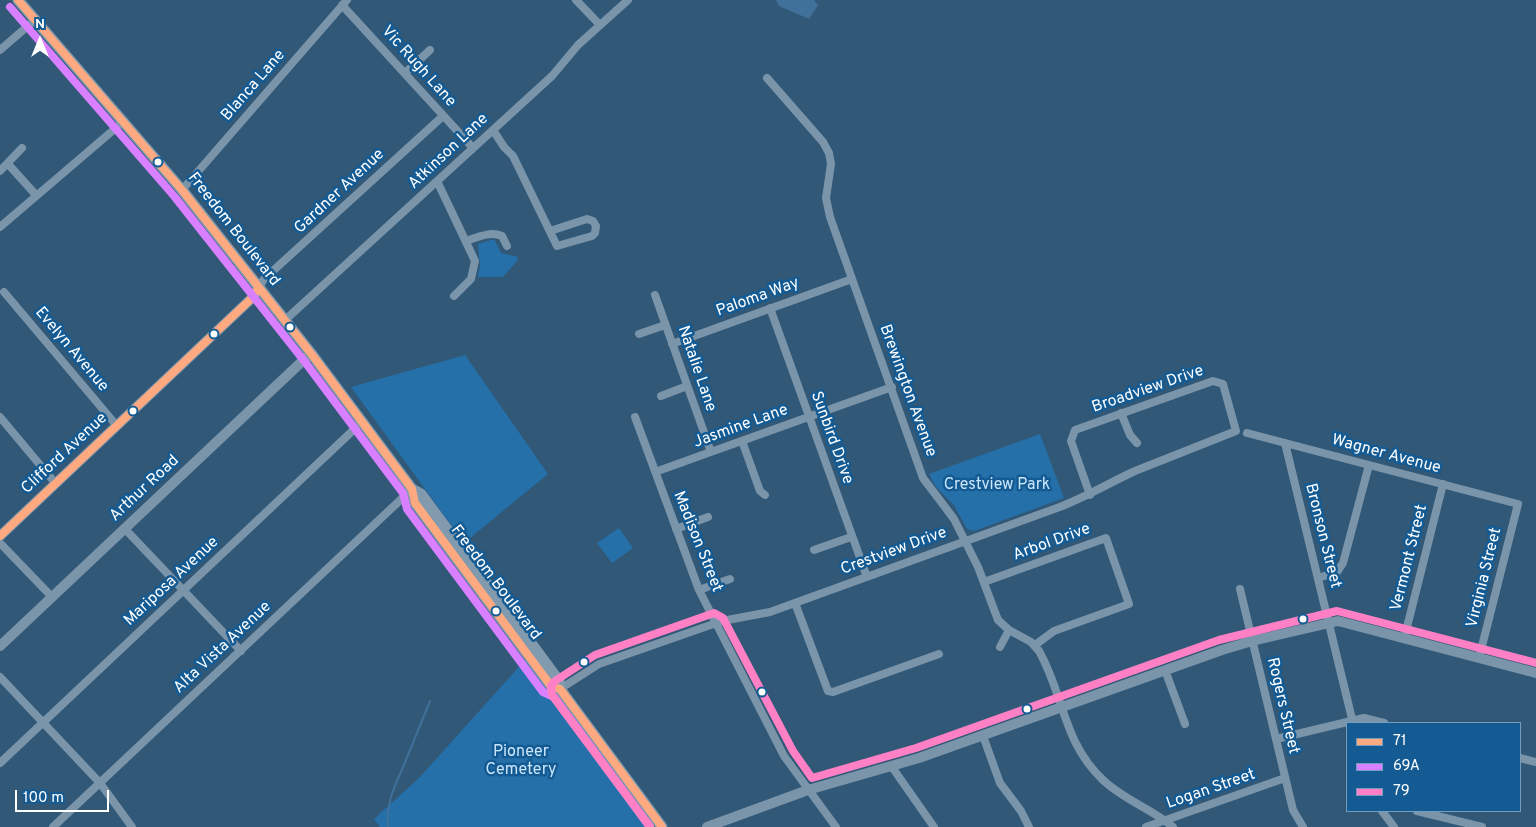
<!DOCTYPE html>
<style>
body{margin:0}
#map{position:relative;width:1536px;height:827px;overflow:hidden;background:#315877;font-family:Overpass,sans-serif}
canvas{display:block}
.legend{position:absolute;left:1346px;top:722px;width:175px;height:90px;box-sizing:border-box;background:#145b94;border:1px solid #729dbf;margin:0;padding:6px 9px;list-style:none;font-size:15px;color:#fff}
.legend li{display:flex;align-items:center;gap:10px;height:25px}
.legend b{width:25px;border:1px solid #729dbf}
.north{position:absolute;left:15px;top:15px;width:50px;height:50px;-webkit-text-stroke:4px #145b94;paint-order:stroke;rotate:0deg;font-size:14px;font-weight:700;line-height:20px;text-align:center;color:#fff}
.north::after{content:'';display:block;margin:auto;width:18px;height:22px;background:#fff;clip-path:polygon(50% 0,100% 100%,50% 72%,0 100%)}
.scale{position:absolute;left:15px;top:790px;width:94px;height:22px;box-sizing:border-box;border:2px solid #fff;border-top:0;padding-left:6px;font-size:15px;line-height:18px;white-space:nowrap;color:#fff;-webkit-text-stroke:4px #145b94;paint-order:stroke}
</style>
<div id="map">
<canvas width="1536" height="827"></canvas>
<ul class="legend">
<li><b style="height:6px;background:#ffa980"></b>71</li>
<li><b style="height:6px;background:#d880ff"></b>69A</li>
<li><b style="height:6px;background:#ff80c5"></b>79</li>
</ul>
<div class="north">N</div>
<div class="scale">100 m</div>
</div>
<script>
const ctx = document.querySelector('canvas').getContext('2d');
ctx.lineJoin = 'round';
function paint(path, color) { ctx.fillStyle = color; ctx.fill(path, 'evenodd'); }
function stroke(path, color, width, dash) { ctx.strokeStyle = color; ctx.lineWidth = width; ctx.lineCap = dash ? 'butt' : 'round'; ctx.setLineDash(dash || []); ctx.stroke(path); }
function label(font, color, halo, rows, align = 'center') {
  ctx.font = font + ' Overpass,sans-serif'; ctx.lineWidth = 5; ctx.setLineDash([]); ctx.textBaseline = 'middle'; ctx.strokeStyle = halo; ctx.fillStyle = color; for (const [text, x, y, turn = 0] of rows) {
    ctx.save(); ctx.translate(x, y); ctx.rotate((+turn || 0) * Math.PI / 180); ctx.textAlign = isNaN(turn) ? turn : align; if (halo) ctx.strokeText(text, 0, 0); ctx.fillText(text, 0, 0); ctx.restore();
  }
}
const green = new Path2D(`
 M494,239L501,253L518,257L517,261L503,277H478L480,265L478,244Z
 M465,355L548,474L464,543L351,387Z
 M1040,434L1064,498L974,531L967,529L954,505L936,487L929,474Z
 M619,528L633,548L612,563L597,543Z
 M526,659L648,827H380L374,819L419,778Z`);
const water = new Path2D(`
 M776,0H814L818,5L809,19L779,6Z`);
const stream = new Path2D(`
 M388,827C385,802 397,782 406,760C414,740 422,721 430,701`);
const minor = new Path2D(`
 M576,0L600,25
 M342,5L473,148
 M0,50L36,19
 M405,73L430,50
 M767,78L823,142L829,153L831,164L826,198L830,217L923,478L954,519L978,567L998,620L1009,630L1031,642L1039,651C1064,695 1063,743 1103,780C1124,800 1152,809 1173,827
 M493,130L504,147L513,156L557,246L592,236L595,233L596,226L593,221L587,219L550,231
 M8,164L36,195
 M0,171L22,148
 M437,181L475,261L471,279L454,296
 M182,190L347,0
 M0,227L124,121
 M466,241C478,237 490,231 502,236L507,246
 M258,289L264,279L443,116
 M4,292L117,426
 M655,295L711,452
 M770,308L867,577
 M284,321L552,76L578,45L628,0
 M639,334L665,325
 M672,344L852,279
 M661,396L687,386
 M1121,413L1130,435L1137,443
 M0,417L56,484
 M635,417L699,590L784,756L836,827
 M1247,433L1518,504L1479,658
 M742,441L760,491L765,495
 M1285,443L1353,723
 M655,472L892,387
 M125,529L241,651
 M676,529L708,517
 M0,543L52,597
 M814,550L851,537
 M1318,578L1337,572L1343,563L1369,465
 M984,582L1106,538L1129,604L1054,631L1035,645
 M1240,589L1293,810L1303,827
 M699,590L730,579
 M795,603L828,691L833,692L939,654
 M1404,639L1443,484
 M1000,647L1009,630
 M1165,670L1185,724
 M0,677L100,783L132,827
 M560,689L599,664L722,621L770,612L1057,508C1084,498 1109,483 1135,471L1236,431L1223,384L1213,381L1075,430L1071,441L1090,495
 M983,736L1000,783L1021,811L1029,827
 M1276,739L1364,718L1384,723
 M1520,758L1536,762
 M0,763L363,421
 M892,767L934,827
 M1382,811L1394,827
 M1417,811L1482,827
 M53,827L412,489
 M1146,827L1285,778`);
const tertiary = new Path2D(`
 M0,536L252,298L258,289
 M0,646L311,353
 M707,827L808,790L919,758L1222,650L1252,641L1338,621L1536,673`);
const secondary = new Path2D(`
 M18,0L182,190L313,356L412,489L415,503L551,686L560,689
 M412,489L421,494L559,681L560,689L662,827`);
const bus1 = new Path2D(`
 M18,0L182,190L313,356L412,489L415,503L551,686L560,689L662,827
 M0,536L252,298L258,289`);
const bus2 = new Path2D(`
 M10,7L174,196L305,362L403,493L407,509L543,692L554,697L650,827`);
const bus3 = new Path2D(`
 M650,827L552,695L551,686L555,681L595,655L714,613L723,618L793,751L812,778L916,748L1219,640L1337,611L1536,663`);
const markers = [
 [158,162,4.5,"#fff"],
 [290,327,4.5,"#fff"],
 [214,334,4.5,"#fff"],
 [133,411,4.5,"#fff"],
 [496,611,4.5,"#fff"],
 [1303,619,4.5,"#fff"],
 [584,662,4.5,"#fff"],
 [762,692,4.5,"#fff"],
 [1027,709,4.5,"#fff"]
];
const streetNames = [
 ["Vic Rugh Lane",418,67,48],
 ["Blanca Lane",254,86,-49],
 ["Atkinson Lane",449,152,-43],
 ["Gardner Avenue",340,192,-43],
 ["Freedom Boulevard",233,230,52],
 ["Paloma Way",758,298,-20],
 ["Evelyn Avenue",71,350,50],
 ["Natalie Lane",696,369,71],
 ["Broadview Drive",1148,390,-19],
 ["Brewington Avenue",907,391,70],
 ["Jasmine Lane",741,427,-20],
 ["Sunbird Drive",831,438,70],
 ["Clifford Avenue",65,454,-43],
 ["Wagner Avenue",1386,455,15],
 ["Arthur Road",145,489,-43],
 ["Bronson Street",1322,536,76],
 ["Madison Street",697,542,68],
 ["Arbol Drive",1052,543,-20],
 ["Crestview Drive",894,552,-20],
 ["Vermont Street",1410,558,-76],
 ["Virginia Street",1485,578,-76],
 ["Mariposa Avenue",172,582,-43],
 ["Freedom Boulevard",495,583,53],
 ["Alta Vista Avenue",223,648,-43],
 ["Rogers Street",1282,706,77],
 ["Logan Street",1211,790,-19]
];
const parkNames = [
 ["Crestview Park",997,486],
 ["Pioneer",521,753],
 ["Cemetery",521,771]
];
paint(green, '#2570a9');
paint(water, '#40719a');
stroke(stream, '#40719a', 2);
stroke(minor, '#7a94aa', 8);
stroke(tertiary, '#7a94aa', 10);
stroke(secondary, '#819aae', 11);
stroke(bus1, '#ffa980', 8);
stroke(bus2, '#d880ff', 8);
stroke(bus3, '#ff80c5', 8);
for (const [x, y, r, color] of markers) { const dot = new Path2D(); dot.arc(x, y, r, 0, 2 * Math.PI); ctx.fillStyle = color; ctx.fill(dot); stroke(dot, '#145b94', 2); }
label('16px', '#fff', '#145b94', streetNames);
label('16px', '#cbe7fc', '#145b94', parkNames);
</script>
